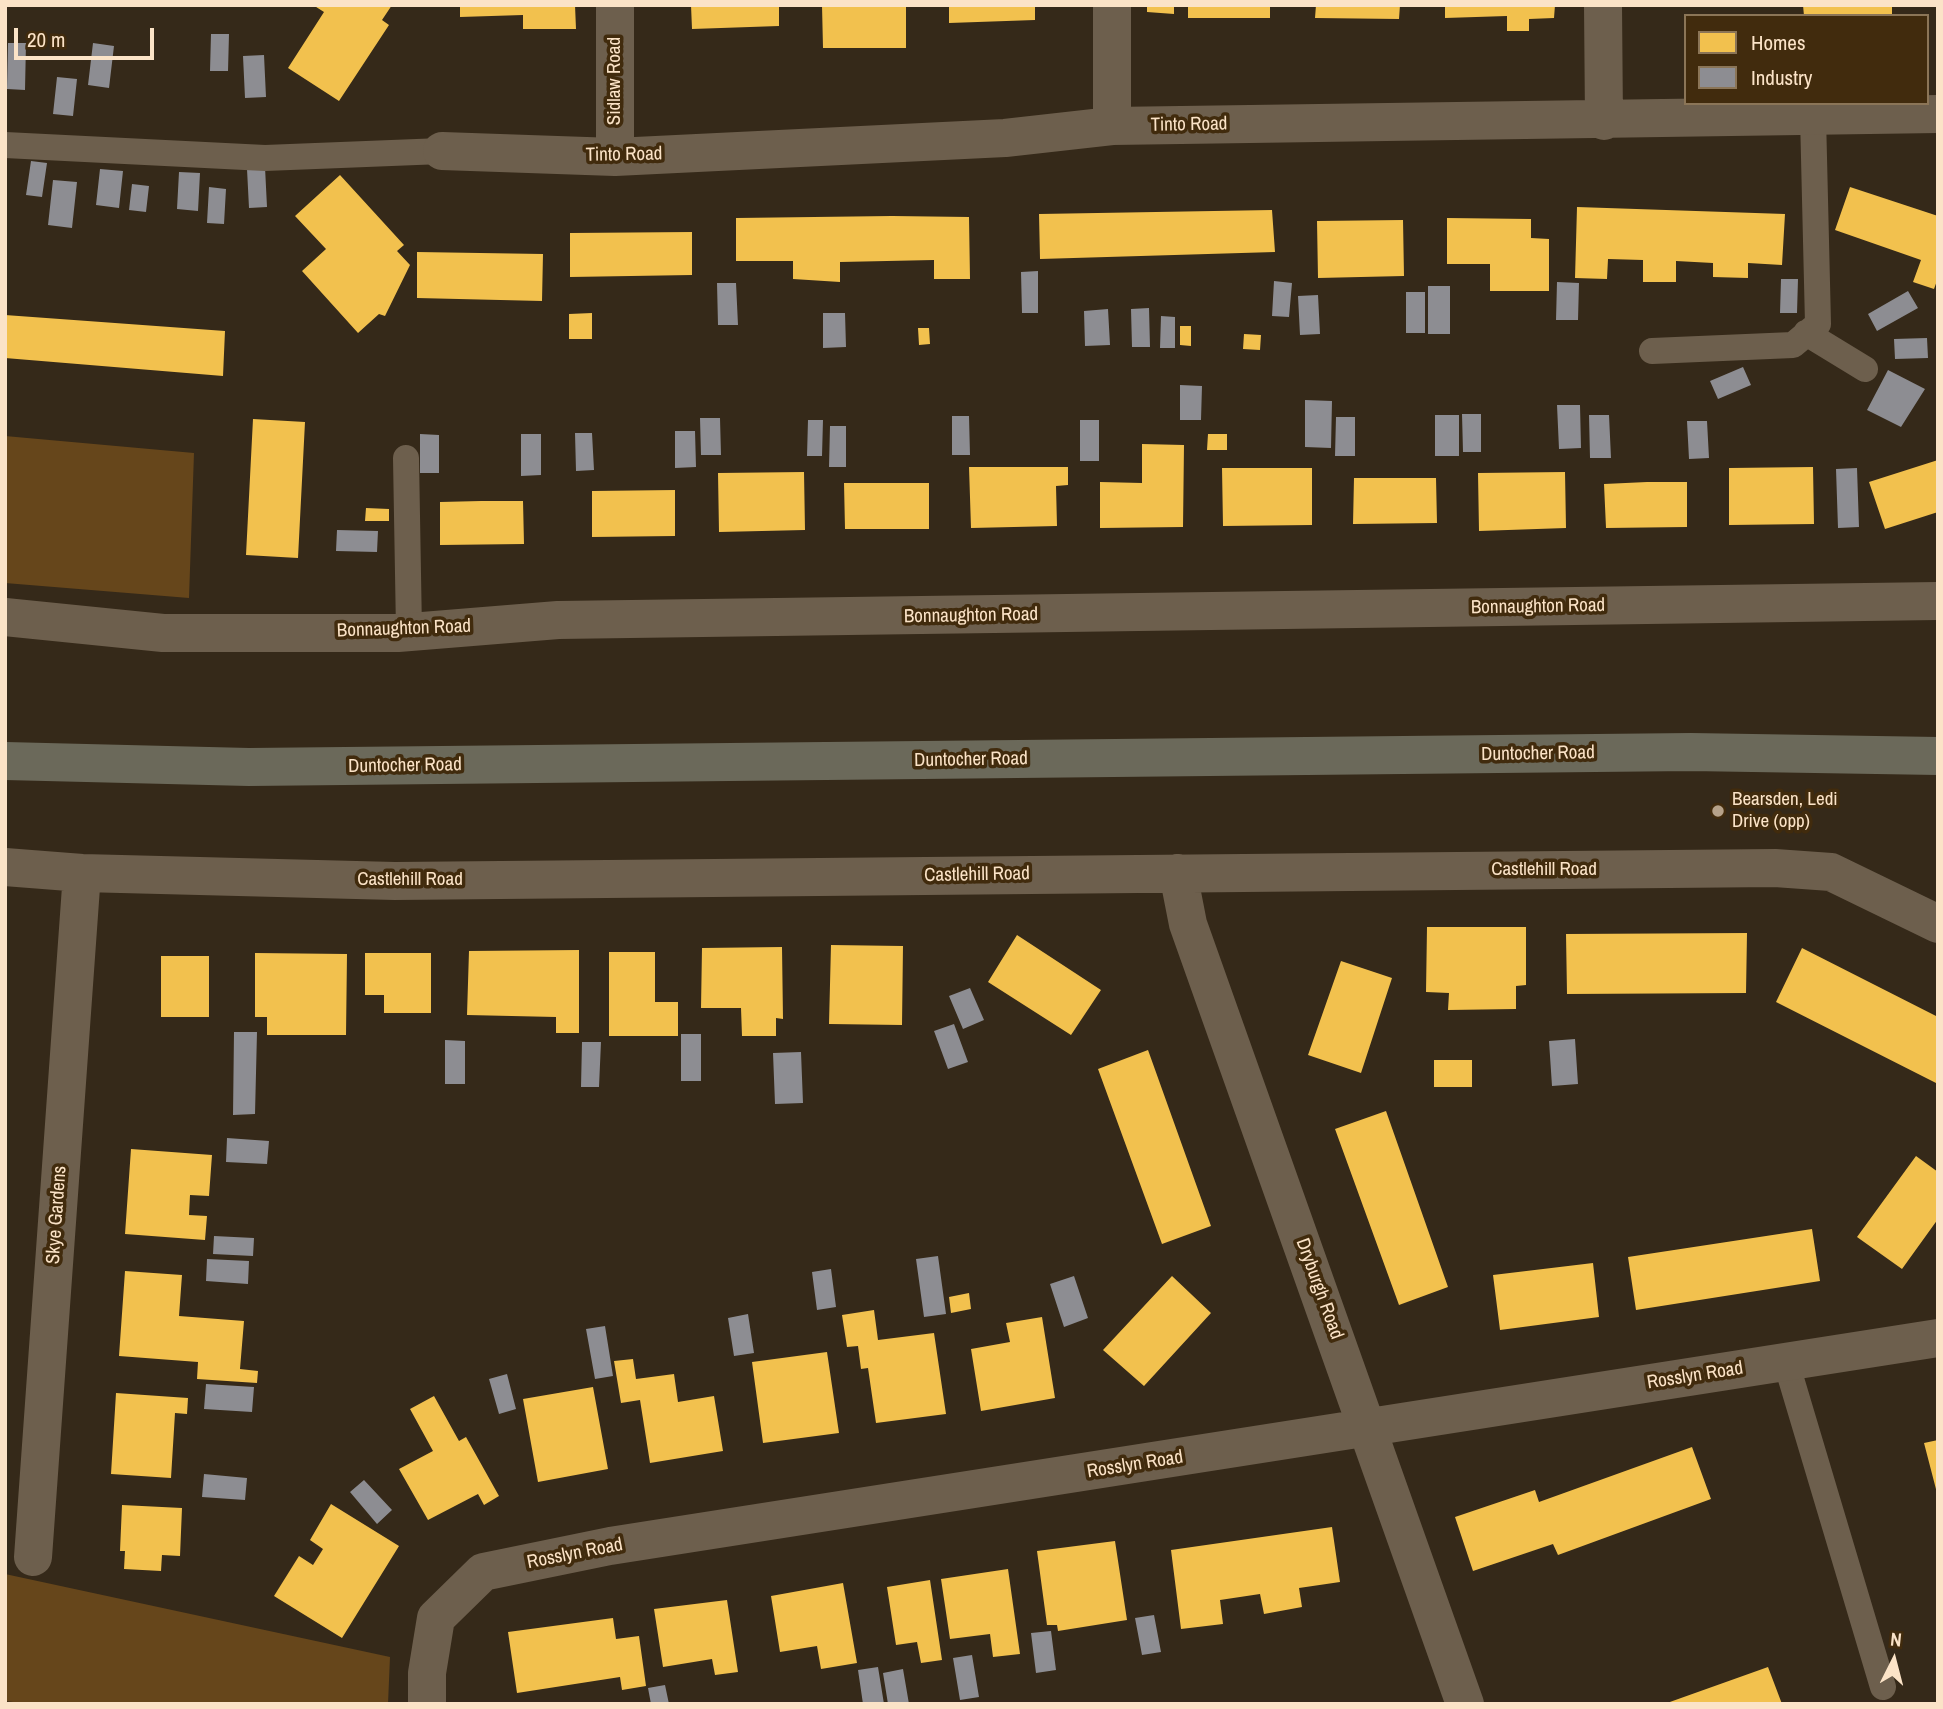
<!DOCTYPE html>
<style>
body{margin:0}
#map{position:relative;width:1943px;height:1709px;overflow:hidden;background:#352919;font-family:"Archivo Narrow",sans-serif}
canvas{display:block}
.frame{position:absolute;inset:0;border:7px solid #fbe3c7;pointer-events:none}
.legend{position:absolute;left:1684px;top:14px;width:245px;height:91px;box-sizing:border-box;background:#412b0d;border:2px solid #8b7557;margin:0;padding:9px 12px;list-style:none;font-size:21px;color:#fbe3c7}
.legend li{display:flex;align-items:center;gap:14px;height:35px}
.legend b{width:35px;border:2px solid #8b7557}
.north{position:absolute;left:1859px;top:1625px;width:70px;height:70px;-webkit-text-stroke:5px #412b0d;paint-order:stroke;rotate:6deg;font-size:19px;font-weight:700;line-height:28px;text-align:center;color:#fbe3c7}
.north::after{content:'';display:block;margin:auto;width:24px;height:32px;background:#fbe3c7;clip-path:polygon(50% 0,100% 100%,50% 72%,0 100%)}
.scale{position:absolute;left:14px;top:28px;width:140px;height:32px;box-sizing:border-box;border:4px solid #fbe3c7;border-top:0;padding-left:9px;font-size:21px;line-height:24px;white-space:nowrap;color:#fbe3c7;-webkit-text-stroke:5px #412b0d;paint-order:stroke}
</style>
<div id="map">
<canvas width="1943" height="1709"></canvas>
<div class="frame"></div>
<ul class="legend">
<li><b style="height:19px;background:#f2c14e"></b>Homes</li>
<li><b style="height:19px;background:#8d8d92"></b>Industry</li>
</ul>
<div class="north">N</div>
<div class="scale">20 m</div>
</div>
<script>
const ctx = document.querySelector('canvas').getContext('2d');
ctx.lineJoin = 'round';
function paint(path, color) { ctx.fillStyle = color; ctx.fill(path, 'evenodd'); }
function stroke(path, color, width, dash) { ctx.strokeStyle = color; ctx.lineWidth = width; ctx.lineCap = dash ? 'butt' : 'round'; ctx.setLineDash(dash || []); ctx.stroke(path); }
function label(font, color, halo, rows, align = 'center') {
  ctx.font = font + ' "Archivo Narrow",sans-serif'; ctx.lineWidth = 7; ctx.setLineDash([]); ctx.textBaseline = 'middle'; ctx.strokeStyle = halo; ctx.fillStyle = color; for (const [text, x, y, turn = 0] of rows) {
    ctx.save(); ctx.translate(x, y); ctx.rotate((+turn || 0) * Math.PI / 180); ctx.textAlign = isNaN(turn) ? turn : align; if (halo) ctx.strokeText(text, 0, 0); ctx.fillText(text, 0, 0); ctx.restore();
  }
}
const green = new Path2D(`
 M5,436L194,453L189,598L5,583Z
 M5,1574L390,1657L388,1704H30L5,1701Z`);
const homes = new Path2D(`
 M313,5H392L382,20L389,25L339,101L288,68L324,12Z
 M460,5H575L576,29H523V15L460,17Z
 M691,5H779V26L692,29Z
 M822,5H906V48H823Z
 M949,5H1035V20L949,23Z
 M1147,5H1174V14L1147,12Z
 M1188,5H1270V18H1188Z
 M1316,5H1400L1399,19L1315,18Z
 M1445,5H1555L1554,18L1529,19V31H1507V16L1445,18Z
 M1803,5H1892V16H1804Z
 M340,175L404,245L397,251L410,265L385,316L379,314L358,333L302,271L326,249L295,216Z
 M1850,187L1938,216V278L1934,289L1913,282L1921,260L1835,230Z
 M1577,207L1785,214L1782,265L1748,263V278L1713,277V263L1676,261V282H1643V260L1608,259L1607,279L1575,278Z
 M1272,210L1275,252L1040,259L1039,214Z
 M892,216L969,217L970,279H934V260L840,262V282L793,279V261H736V218Z
 M1447,218L1531,219V238L1549,239V291H1490V264H1447Z
 M1403,220L1404,276L1318,278L1317,221Z
 M692,232V275L570,277V233Z
 M417,252L543,254L542,301L417,298Z
 M592,313V339H569V314Z
 M5,315L225,331L223,376L5,358Z
 M1180,326H1191V346L1180,345Z
 M918,328H929L930,344L919,345Z
 M1244,334L1261,335L1260,350L1243,349Z
 M253,419L305,422L298,558L246,555Z
 M1208,434H1227V450H1207Z
 M1142,444L1184,445L1183,527L1100,528V482L1142,483Z
 M1938,460V512L1885,529L1869,482Z
 M969,467H1068V485L1056,486L1057,526L971,528Z
 M1813,467L1814,524L1729,525V468Z
 M1222,468H1312V525L1223,526Z
 M804,472L805,530L719,532L718,473Z
 M1565,472L1566,528L1479,531L1478,473Z
 M1354,478H1436L1437,523L1353,524Z
 M1647,482H1687V527L1606,528L1604,484Z
 M844,483H929V529H845Z
 M675,490V536L592,537V491Z
 M481,501H523L524,544L440,545V502Z
 M366,508L389,509V521H365Z
 M1427,927H1526V985L1516,986V1009L1448,1010L1449,993L1426,992Z
 M1747,933L1746,993L1567,994L1566,934Z
 M1017,935L1101,990L1071,1035L988,982Z
 M831,945L903,946L902,1025L829,1024Z
 M782,947L783,1019L776,1018V1036H742L741,1008H701L702,948Z
 M1802,948L1938,1017L1936,1083L1776,1002Z
 M579,950V1033H556V1017L467,1015L469,951Z
 M609,952H655V1002H678V1036H609Z
 M255,953L347,954L346,1035H267V1017H255Z
 M365,953H431V1013H384V995H365Z
 M161,956H209V1017H161Z
 M1341,961L1392,978L1361,1073L1308,1055Z
 M1148,1050L1211,1226L1162,1244L1098,1069Z
 M1434,1060H1472V1087H1434Z
 M1386,1111L1448,1287L1399,1305L1335,1129Z
 M131,1149L212,1155L209,1196L190,1195L189,1215L207,1216L205,1240L125,1234Z
 M1916,1156L1938,1172V1219L1902,1269L1857,1237Z
 M1812,1229L1820,1281L1636,1310L1628,1257Z
 M1593,1263L1599,1317L1500,1330L1493,1275Z
 M125,1271L182,1275L179,1316L244,1321L240,1369L258,1371L257,1383L197,1379L198,1362L119,1356Z
 M1172,1276L1211,1313L1144,1386L1103,1350Z
 M969,1293L971,1309L951,1313L949,1297Z
 M874,1310L878,1340L934,1333L946,1414L876,1423L868,1368L861,1369L858,1346L847,1347L842,1315Z
 M1042,1317L1055,1398L981,1411L971,1349L1010,1342L1006,1323Z
 M827,1352L839,1433L763,1443L752,1362Z
 M633,1359L636,1379L674,1374L678,1402L714,1396L723,1451L650,1463L640,1400L621,1403L614,1361Z
 M593,1387L608,1469L538,1482L523,1399Z
 M116,1393L188,1398L187,1414L175,1413L171,1478L111,1474Z
 M434,1396L459,1441L466,1437L499,1496L484,1505L478,1494L428,1520L399,1469L433,1451L410,1409Z
 M1938,1440V1493H1937L1924,1443Z
 M1692,1447L1711,1499L1558,1555L1553,1544L1473,1571L1455,1517L1535,1490L1539,1502Z
 M331,1504L399,1546L342,1638L274,1596L299,1556L313,1565L323,1549L310,1540Z
 M122,1505L182,1508L180,1556L162,1555L161,1571L124,1569L125,1551H120Z
 M1332,1527L1340,1582L1299,1588L1302,1607L1264,1614L1260,1594L1220,1600L1223,1624L1181,1629L1171,1550Z
 M1115,1541L1127,1620L1058,1631L1057,1625H1047L1037,1551Z
 M1008,1569L1020,1654L993,1657L990,1634L950,1639L941,1579Z
 M930,1580L942,1660L921,1663L917,1642L896,1645L887,1587Z
 M843,1583L857,1663L821,1669L817,1646L780,1652L771,1596Z
 M727,1600L738,1672L715,1675L712,1659L663,1667L654,1609Z
 M613,1618L616,1639L639,1636L646,1686L622,1690L620,1677L517,1693L508,1632Z
 M1768,1667L1782,1704H1667V1703Z`);
const industry = new Path2D(`
 M211,34H229L228,71H210Z
 M8,43H26L25,90L7,89Z
 M93,43L114,46L109,88L88,85Z
 M264,55L266,97L245,98L243,56Z
 M57,77L77,79L73,116L53,114Z
 M31,161L47,163L42,197L26,195Z
 M265,167L267,207L249,208L247,169Z
 M100,169L123,171L119,208L96,205Z
 M179,172L200,173L198,211L177,209Z
 M53,180L77,182L72,228L48,225Z
 M132,184L149,186L146,212L129,210Z
 M209,187L226,189L224,224L207,223Z
 M1038,271V313H1022L1021,272Z
 M1781,279H1798L1797,313H1780Z
 M1274,281L1292,283L1289,317L1272,316Z
 M1557,282L1579,283L1578,320H1556Z
 M717,283H736L738,325H718Z
 M1428,286H1450V334H1428Z
 M1908,291L1918,308L1877,331L1868,314Z
 M1406,292H1425V333H1406Z
 M1318,295L1320,334L1300,335L1298,296Z
 M1149,308L1150,347H1132L1131,309Z
 M1108,309L1110,345L1085,346L1084,311Z
 M823,313H845L846,347L823,348Z
 M1161,316L1175,317V348H1160Z
 M1927,338L1928,358L1895,359L1894,339Z
 M1743,367L1751,385L1718,399L1710,381Z
 M1888,370L1925,389L1901,427L1867,410Z
 M1180,385L1202,386L1201,420H1180Z
 M1305,400L1332,401L1331,448L1305,447Z
 M1557,405H1580L1581,448L1559,449Z
 M1462,414H1481V452H1463Z
 M1435,415H1459V456H1435Z
 M1589,415H1609L1611,458H1590Z
 M952,416H969L970,455H952Z
 M1336,417H1355V456H1335Z
 M700,418H720L721,455H701Z
 M808,420H823L822,456H807Z
 M1080,420H1099V461H1080Z
 M1687,421H1707L1709,458L1689,459Z
 M830,426H846V467H829Z
 M675,431H695L696,467L675,468Z
 M575,433H592L594,470L576,471Z
 M420,434L439,435V473H420Z
 M521,434H541V475L521,476Z
 M1857,468L1859,527L1838,528L1836,469Z
 M337,530L378,531L377,552L336,551Z
 M970,988L984,1020L963,1029L949,996Z
 M954,1024L968,1062L948,1069L934,1031Z
 M234,1032H257L255,1114L233,1115Z
 M681,1034H701V1081H681Z
 M1575,1039L1578,1084L1552,1086L1549,1041Z
 M445,1040L465,1041V1084H445Z
 M582,1042H601L599,1087H581Z
 M801,1052L803,1103L775,1104L773,1053Z
 M227,1138L269,1141L267,1164L226,1162Z
 M214,1236L254,1238L253,1256L213,1254Z
 M938,1256L946,1314L924,1317L916,1259Z
 M207,1259L249,1261L248,1284L206,1281Z
 M831,1269L836,1307L817,1310L812,1272Z
 M1074,1276L1088,1318L1064,1327L1050,1284Z
 M748,1314L754,1353L734,1356L728,1318Z
 M605,1326L613,1376L595,1379L586,1329Z
 M507,1374L516,1409L499,1414L489,1379Z
 M206,1384L254,1387L252,1412L204,1409Z
 M204,1474L247,1478L245,1500L202,1497Z
 M364,1480L392,1510L377,1524L350,1492Z
 M1154,1615L1161,1652L1142,1655L1135,1618Z
 M1051,1631L1056,1670L1036,1673L1031,1633Z
 M972,1655L979,1697L960,1700L953,1658Z
 M878,1667L884,1704H863L858,1670Z
 M903,1669L909,1704H888L883,1673Z
 M665,1685L669,1704H651L648,1688Z`);
const lane = new Path2D(`
 M5,145L265,158L442,151
 M1806,333L1865,369
 M1652,351L1793,345L1818,324L1813,116
 M406,458L409,631
 M1786,1362L1883,1687`);
const street = new Path2D(`
 M1112,5V126
 M1603,5L1604,121
 M442,151L615,157L1005,138L1112,126L1938,114
 M615,157V5
 M5,617L163,633H398L558,620L1938,601
 M5,867L82,873L395,881L1775,868L1831,872L1938,924
 M1178,873L1188,924L1465,1704
 M33,1557L82,873
 M427,1704V1673L436,1618L483,1572L610,1546L1938,1338`);
const primary = new Path2D(`
 M5,761L249,767L1691,752L1938,756`);
const markers = [
 [1718,811,7,"#b6a28a"]
];
const streetNames = [
 ["Sidlaw Road",615,81,-90],
 ["Tinto Road",1189,125,-1],
 ["Tinto Road",624,155,-1],
 ["Bonnaughton Road",1538,607,-1],
 ["Bonnaughton Road",971,616,-1],
 ["Bonnaughton Road",404,629,-2],
 ["Duntocher Road",1538,754,-1],
 ["Duntocher Road",971,760,-1],
 ["Duntocher Road",405,766,-1],
 ["Castlehill Road",1544,870],
 ["Castlehill Road",977,875,-1],
 ["Castlehill Road",410,880],
 ["Skye Gardens",57,1215,-86],
 ["Dryburgh Road",1319,1289,70],
 ["Rosslyn Road",1695,1376,-9],
 ["Rosslyn Road",1135,1465,-9],
 ["Rosslyn Road",575,1554,-11]
];
const poiNames = [
 ["Bearsden, Ledi",1732,800],
 ["Drive (opp)",1732,822]
];
paint(green, '#66461b');
paint(homes, '#f2c14e');
paint(industry, '#8d8d92');
stroke(lane, '#6d5f4d', 26);
stroke(street, '#6d5f4d', 38);
stroke(primary, '#6b695a', 38);
for (const [x, y, r, color] of markers) { const dot = new Path2D(); dot.arc(x, y, r, 0, 2 * Math.PI); ctx.fillStyle = color; ctx.fill(dot); stroke(dot, '#412b0d', 2.5); }
label('19px', '#fbe3c7', '#412b0d', streetNames);
label('19px', '#fbe3c7', '#412b0d', poiNames, 'left');
</script>
